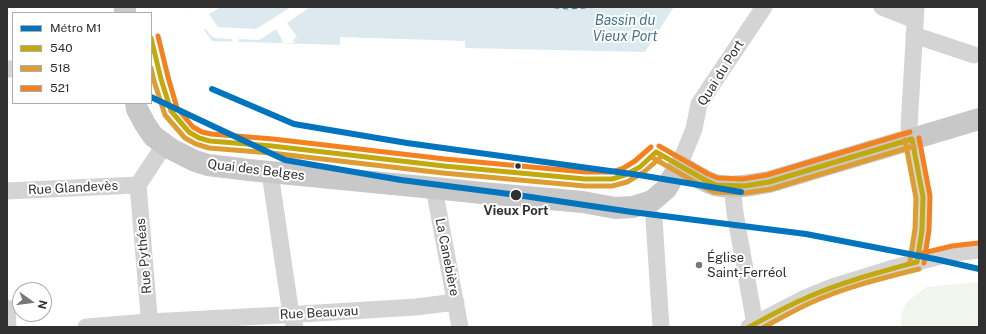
<!DOCTYPE html>
<meta charset="utf-8">
<style>
body{margin:0}
#map{position:relative;width:986px;height:334px;overflow:hidden;background:#fff;font-family:"Public Sans",sans-serif}
canvas{display:block}
.frame{position:absolute;inset:0;border:8px solid #303030;pointer-events:none}
.legend{position:absolute;left:12px;top:12px;width:140px;height:92px;box-sizing:border-box;background:#fff;border:1px solid #acacac;margin:0;padding:5px 7px;list-style:none;font-size:12px;color:#303030}
.legend li{display:flex;align-items:center;gap:8px;height:20px}
.legend b{width:20px;border:1px solid #acacac}
.north{position:absolute;left:12px;top:282px;width:40px;height:40px;box-sizing:border-box;background:#fff;border:1px solid #acacac;border-radius:50%;rotate:104deg;font-size:11px;font-weight:700;line-height:16px;text-align:center;color:#303030}
.north::after{content:'';display:block;margin:auto;width:14px;height:18px;background:#787878;clip-path:polygon(50% 0,100% 100%,50% 72%,0 100%)}
</style>
<div id="map">
<canvas width="986" height="334"></canvas>
<div class="frame"></div>
<ul class="legend">
<li><b style="height:5px;background:#0075be"></b>Métro M1</li>
<li><b style="height:5px;background:#c1a90e"></b>540</li>
<li><b style="height:5px;background:#dd9d33"></b>518</li>
<li><b style="height:5px;background:#f4811f"></b>521</li>
</ul>
<div class="north">N</div>
</div>
<script>
const ctx = document.querySelector('canvas').getContext('2d');
ctx.lineJoin = 'round';
function paint(path, color) { ctx.fillStyle = color; ctx.fill(path, 'evenodd'); }
function stroke(path, color, width, dash) { ctx.strokeStyle = color; ctx.lineWidth = width; ctx.lineCap = dash ? 'butt' : 'round'; ctx.setLineDash(dash || []); ctx.stroke(path); }
function label(font, color, halo, rows, align = 'center') {
  ctx.font = font + ' "Public Sans",sans-serif'; ctx.lineWidth = 4; ctx.setLineDash([]); ctx.textBaseline = 'middle'; ctx.strokeStyle = halo; ctx.fillStyle = color; for (const [text, x, y, turn = 0] of rows) {
    ctx.save(); ctx.translate(x, y); ctx.rotate((+turn || 0) * Math.PI / 180); ctx.textAlign = isNaN(turn) ? turn : align; if (halo) ctx.strokeText(text, 0, 0); ctx.fillText(text, 0, 0); ctx.restore();
  }
}
const green = new Path2D(`
 M977,282L979,284V327H901V317L902,311L907,302L926,287Z`);
const water = new Path2D(`
 M188,7H674L645,52L465,48V41L340,37V45L212,41Z`);
const pier = new Path2D(`
 M188,7H221L209,14L218,27L256,29L291,7H310L287,23L297,37L293,40L294,43H283L282,40L276,29L261,39L257,40L239,39L238,42H233L232,39L215,38L210,35L206,29H203Z`);
const ferry = new Path2D(`
 M545,7L568,9L602,7`);
const minor = new Path2D(`
 M882,7L915,20
 M916,7L909,127L923,197L922,230L917,262
 M914,35L974,55
 M7,69H13
 M679,166L694,129L699,104L764,7
 M270,173L291,315L295,327
 M138,185L150,327
 M138,185L165,144
 M732,186L735,213L755,324
 M434,188L460,327
 M7,191L138,185
 M654,219L661,327
 M7,308L8,327
 M86,327L149,322L301,314L416,307L456,302
 M749,327L805,298L832,287L890,269L917,262L954,253L979,250`);
const major = new Path2D(`
 M125,7V13
 M136,103L137,109L145,124L153,136L171,149L195,161L208,165L249,170L434,188L482,193L583,202L615,208L633,207L652,201L666,189L679,166
 M679,166C690,172 702,181 715,185C733,189 752,185 769,182L979,119`);
const bus1 = new Path2D(`
 M151,38L161,79L171,111L189,132L199,138L210,141L272,146L444,166L585,179H612L625,175L640,167L656,152
 M912,139L923,197L922,230L917,262
 M656,152L705,180L716,185L744,186L769,182L912,139
 M749,327C768,317 787,306 806,298C842,282 880,272 917,262`);
const bus2 = new Path2D(`
 M151,68L154,81L165,115L185,138L196,144L209,148L271,153L443,173L585,186H612L627,182L644,172L661,157
 M905,140L916,198L915,229L910,261
 M653,158L702,186L714,192L745,193L771,189L914,146
 M764,327C779,319 793,311 808,304C842,288 882,278 919,269`);
const bus3 = new Path2D(`
 M158,36L168,77L177,108L193,127L202,132L211,134L273,139L445,159L585,172H611L622,169L635,161L651,147
 M919,138L930,196L929,230L924,263
 M659,146L708,174L718,178L743,179L767,175L910,132
 M915,255L952,246L978,243`);
const metro1 = new Path2D(`
 M212,89L294,124L407,143L639,175L741,192
 M151,97L285,160L401,180L517,195L632,212L806,234L935,259L979,269`);
const markers = [
 [518,166,3.5,"#303030"],
 [516,195,6,"#303030"],
 [699,265,4,"#787878"]
];
const streetNames = [
 ["Quai du Port",721,73,-58],
 ["Quai des Belges",256,170,7],
 ["Rue Glandevès",73,188,-3],
 ["Rue Pythéas",144,256,-95],
 ["La Canebière",447,257,79],
 ["Rue Beauvau",319,313,-3]
];
const stopNames = [
 ["Vieux Port",516,211]
];
const poiNames = [
 ["Église",707,258],
 ["Saint-Ferréol",707,273]
];
const waterNames = [
 ["Bassin du",625,21],
 ["Vieux Port",625,37]
];
paint(green, '#f2f5ed');
paint(water, '#dceaf0');
paint(pier, '#fff');
stroke(ferry, '#43768d', 1, [5, 4]);
stroke(minor, '#d4d4d4', 17);
stroke(major, '#c8c8c8', 22);
stroke(bus1, '#c1a90e', 5);
stroke(bus2, '#dd9d33', 5);
stroke(bus3, '#f4811f', 5);
stroke(metro1, '#0075be', 6);
for (const [x, y, r, color] of markers) { const dot = new Path2D(); dot.arc(x, y, r, 0, 2 * Math.PI); ctx.fillStyle = color; ctx.fill(dot); stroke(dot, '#fff', 1.5); }
label('13px', '#303030', '#fff', streetNames);
label('bold 13px', '#303030', '#fff', stopNames);
label('13px', '#303030', '#fff', poiNames, 'left');
label('italic 14px', '#43768d', '#fff', waterNames);
</script>
